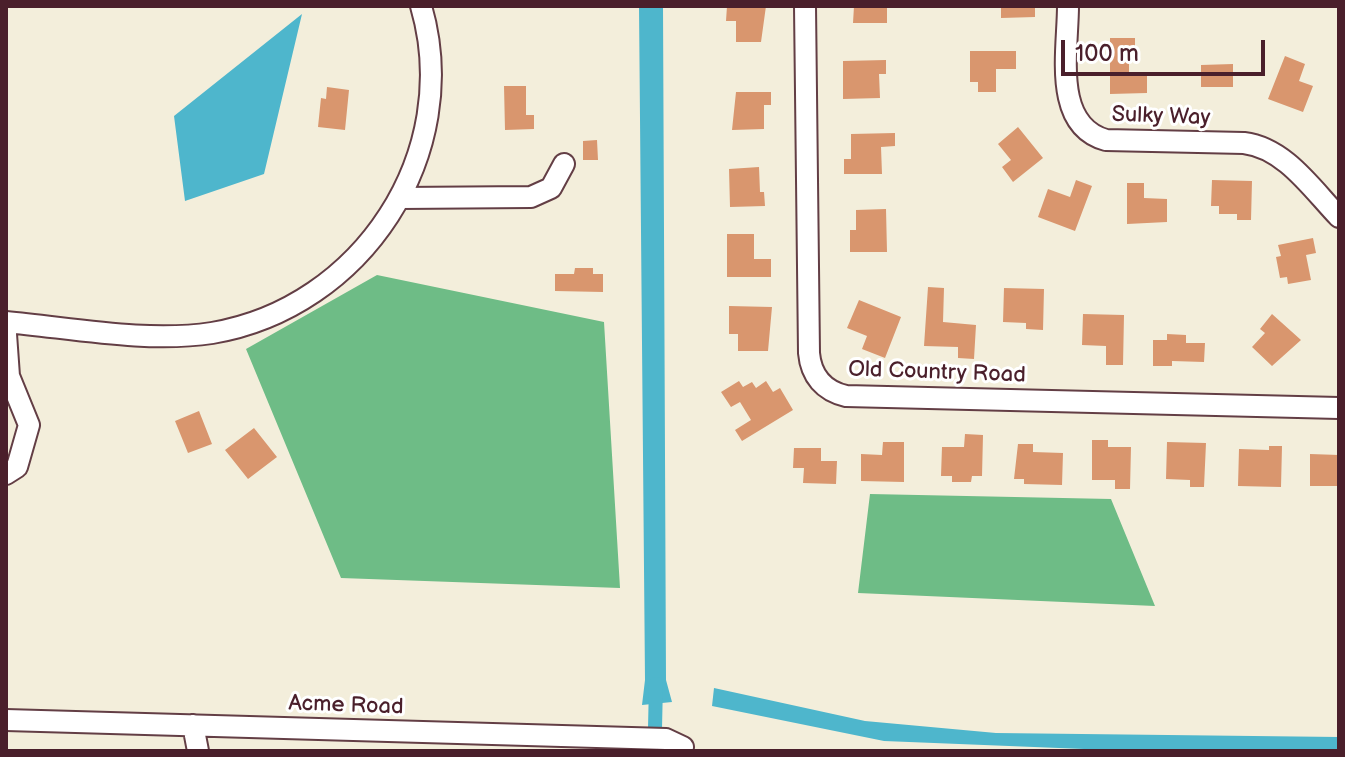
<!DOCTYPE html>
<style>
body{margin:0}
#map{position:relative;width:1345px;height:757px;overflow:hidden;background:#f3eedb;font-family:"Balsamiq Sans",sans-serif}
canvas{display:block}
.frame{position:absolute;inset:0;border:8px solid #4a1f2b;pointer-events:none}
.scale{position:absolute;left:1061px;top:40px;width:204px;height:36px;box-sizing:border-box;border:4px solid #4a1f2b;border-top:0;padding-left:10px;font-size:24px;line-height:28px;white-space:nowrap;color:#4a1f2b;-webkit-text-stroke:6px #fff;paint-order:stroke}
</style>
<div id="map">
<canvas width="1345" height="757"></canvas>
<div class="frame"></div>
<div class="scale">100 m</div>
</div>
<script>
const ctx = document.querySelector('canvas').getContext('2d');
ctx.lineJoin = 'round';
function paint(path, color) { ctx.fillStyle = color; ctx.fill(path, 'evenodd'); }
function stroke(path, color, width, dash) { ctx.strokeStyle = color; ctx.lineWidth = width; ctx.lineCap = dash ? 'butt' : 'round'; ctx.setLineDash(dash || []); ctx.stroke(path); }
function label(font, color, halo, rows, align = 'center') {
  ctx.font = font + ' "Balsamiq Sans",sans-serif'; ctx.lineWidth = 6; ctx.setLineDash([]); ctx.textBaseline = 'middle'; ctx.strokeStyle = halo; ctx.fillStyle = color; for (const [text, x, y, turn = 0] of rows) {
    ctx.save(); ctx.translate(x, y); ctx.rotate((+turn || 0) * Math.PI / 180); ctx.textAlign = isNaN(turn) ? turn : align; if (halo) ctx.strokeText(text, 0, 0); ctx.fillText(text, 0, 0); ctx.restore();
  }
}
const forest = new Path2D(`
 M377,275L604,322L620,588L341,578L246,349Z
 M870,494L1111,499L1155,606L858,593Z`);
const water = new Path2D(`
 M639,6H663L666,680L672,702L642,705L645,680Z
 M302,14L264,174L185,201L174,116Z
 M714,688L865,721L996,733L1339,737V751L1084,749L884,741L712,706Z`);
const canal = new Path2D(`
 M655,728L656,684
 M654,751V750`);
const building = new Path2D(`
 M727,6H766L761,42H736V21H726Z
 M854,6L887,7V23H853Z
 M1001,6H1035V17L1001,18Z
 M1110,38H1135V50H1129V76H1147V93L1110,94Z
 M970,51H1016V69H996V92H978V82H970Z
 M1285,56L1305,64L1299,81L1313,86L1303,112L1268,99Z
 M886,60V74H879L880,98L843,99V61Z
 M1233,64V87H1201V65Z
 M504,86H526V115H534V129L505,130Z
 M327,87L349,90L345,130L318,127L321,98L326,99Z
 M736,92H771V105H764V129L732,130Z
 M1018,127L1043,158L1013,182L1002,167L1011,160L998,144Z
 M895,133V146L881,147L882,174H844V159H851V134Z
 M597,140L598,160H583V141Z
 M759,167L760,192H764L765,206L730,207L729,169Z
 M1076,180L1092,186L1075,231L1038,217L1048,189L1070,197Z
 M1212,180L1252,181L1251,220H1237V214H1219V206H1211Z
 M1127,183H1144V198L1167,199V222L1127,224Z
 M886,209L887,252H850V230H856V210Z
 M727,234H754V259H771V277H727Z
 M1313,238L1316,253L1306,255L1311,280L1288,284L1287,277L1280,278L1276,257L1281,256L1278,245Z
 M575,268H593V274H603V292L555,291V274H574Z
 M928,287L944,288L943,322L976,325L974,359L958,358V347L924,346Z
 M1004,288L1044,289L1043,330L1026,329V323L1003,322Z
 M859,300L901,317L885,358L862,349L867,336L847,328Z
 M729,306L772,307L768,351H738V334H729Z
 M1083,314L1124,315L1123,365H1106V346L1082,345Z
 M1272,314L1301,340L1272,366L1252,347L1265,333L1260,329Z
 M1167,334L1186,335V343H1205L1204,362L1172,361V366H1153V340H1167Z
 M739,381L743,387L752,382L756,388L766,381L773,392L780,388L793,410L742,441L735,430L751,420L740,402L731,407L721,392Z
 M199,411L212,444L188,453L175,421Z
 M254,428L277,457L248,479L225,450Z
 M965,434L983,435L982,476H972L971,482H952V476H941L942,447H964Z
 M1092,440H1108V447H1131L1130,489H1115V480H1092Z
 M883,442H904V482L861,481V454L882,455Z
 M1167,442L1206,443L1204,487H1190V480L1166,479Z
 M1018,444H1033V452L1063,453L1062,485L1024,484V479H1014Z
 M1269,446H1282L1281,487L1238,486L1239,449L1269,450Z
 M794,448H821V461H837L836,484L803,483L804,468H793Z
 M1310,454L1339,455V486H1310Z`);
const minor = new Path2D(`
 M805,6L809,353C811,376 824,391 846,396L1339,408
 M1068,6C1068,50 1052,125 1106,140L1244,143C1285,148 1312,189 1339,217
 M400,198L531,197L551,188L564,164
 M6,322C72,328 146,343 212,333C362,308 464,153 421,6
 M6,334L9,376L29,425L17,467L6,474
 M6,720L666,739L683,747
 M193,725L198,751`);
const streetNames = [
 ["Sulky Way",1161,117,2],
 ["Old Country Road",937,373,2],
 ["Acme Road",346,706,2]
];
paint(forest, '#6ebc86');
paint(water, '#4eb6cc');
stroke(canal, '#4eb6cc', 14);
paint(building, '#d9966e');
stroke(minor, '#633e45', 24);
stroke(minor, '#fff', 20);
label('22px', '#4a1f2b', '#fff', streetNames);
</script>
